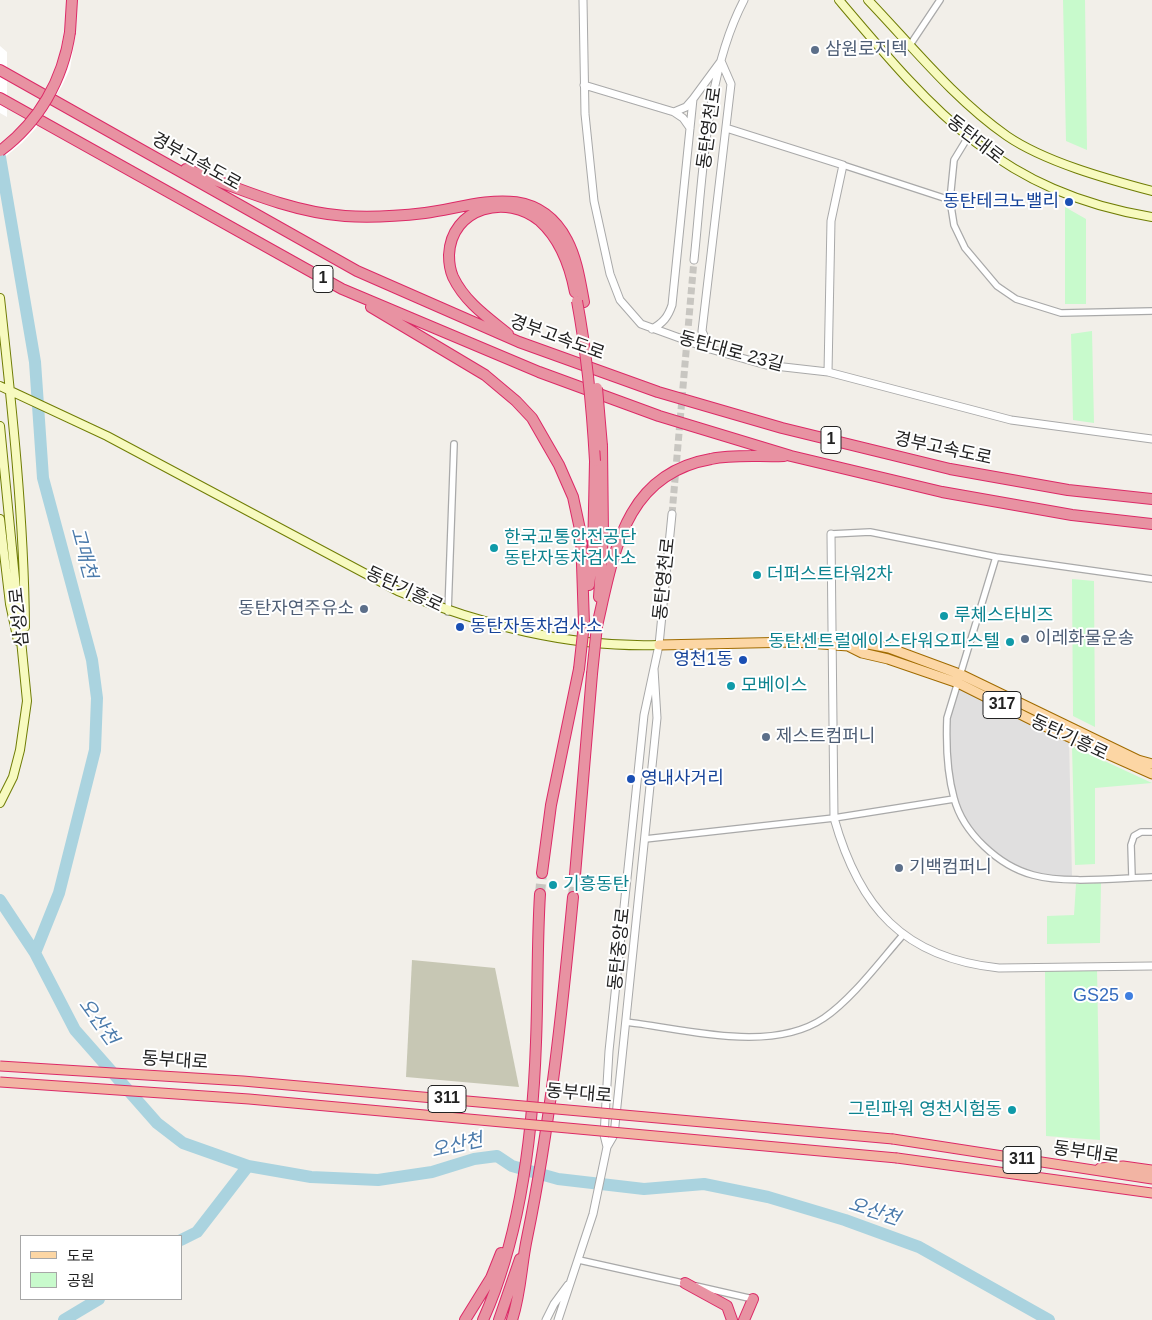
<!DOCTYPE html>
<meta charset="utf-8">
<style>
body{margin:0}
#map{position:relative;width:1152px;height:1320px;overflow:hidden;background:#f2efe9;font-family:Helvetica,"Noto Sans KR",sans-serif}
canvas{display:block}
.legend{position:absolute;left:20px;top:1235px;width:162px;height:65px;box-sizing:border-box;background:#fff;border:1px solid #a7a7a7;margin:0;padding:6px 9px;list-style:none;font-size:15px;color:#222}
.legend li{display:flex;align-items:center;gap:10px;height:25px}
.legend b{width:25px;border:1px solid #a7a7a7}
</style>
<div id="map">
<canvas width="1152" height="1320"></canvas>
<ul class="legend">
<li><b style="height:6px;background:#fcd6a4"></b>도로</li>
<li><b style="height:14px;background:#c8facc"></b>공원</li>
</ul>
</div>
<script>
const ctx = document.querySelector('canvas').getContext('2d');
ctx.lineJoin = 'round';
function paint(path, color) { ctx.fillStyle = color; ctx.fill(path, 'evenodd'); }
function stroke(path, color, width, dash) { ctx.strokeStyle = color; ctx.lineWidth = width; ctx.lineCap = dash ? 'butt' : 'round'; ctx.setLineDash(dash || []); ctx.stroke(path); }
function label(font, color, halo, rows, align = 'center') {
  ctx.font = font + ' Helvetica,"Noto Sans KR",sans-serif'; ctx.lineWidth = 4; ctx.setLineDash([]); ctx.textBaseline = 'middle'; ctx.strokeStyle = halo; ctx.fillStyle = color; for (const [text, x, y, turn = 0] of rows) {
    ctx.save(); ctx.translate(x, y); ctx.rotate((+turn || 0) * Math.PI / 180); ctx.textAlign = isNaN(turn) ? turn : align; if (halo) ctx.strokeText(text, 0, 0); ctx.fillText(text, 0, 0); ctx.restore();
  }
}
const residential = new Path2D(`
 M958,683L1069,738L1072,878L1034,876L991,854L966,822L954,799L949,766L947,718Z`);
const construction = new Path2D(`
 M412,960L495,968L519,1087L406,1077Z`);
const park = new Path2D(`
 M1063,0H1085L1087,150L1066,141Z
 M1065,207L1086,219V304H1065Z
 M1092,331L1094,423L1073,420L1071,334Z
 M1072,579L1094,581L1095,727L1073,716Z
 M1072,746L1152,783L1095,788V864L1075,865Z
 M1101,883L1100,943L1047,944V916L1074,915L1076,884Z
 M1097,968L1100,1140L1046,1136L1045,970Z`);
const pier = new Path2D(`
 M64,31L76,32L70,69L62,86L36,128L22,143L0,161V145L22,126L49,86L57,68Z
 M0,46L7,52V117L0,113Z`);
const river = new Path2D(`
 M0,157L35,362L43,478L92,660L97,698L95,750L59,893L35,953
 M0,900L35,953L75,1030L157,1123L183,1143L248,1166L311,1177L378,1180L432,1172L474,1159L497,1156L512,1166L558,1179L644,1189L704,1184L768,1197L845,1220L919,1247L1049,1320
 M181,1240L197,1232L248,1166
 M64,1320L99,1299`);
const tertiaryTunnel = new Path2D(`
 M672,514L694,260`);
const motorwayTunnel = new Path2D(`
 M540,894L542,873
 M573,897L575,875`);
const minor = new Path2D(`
 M910,45L940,0
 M843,165L950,200L954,160L968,137
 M950,200L954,225L965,248L997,286L1016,299L1061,313L1152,311
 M831,534L870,532L996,557L1152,579
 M996,557L947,718C946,744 947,773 954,798C963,833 999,866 1033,875C1065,884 1118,878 1152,877
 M448,612L454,444
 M645,839L834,818L954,799
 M1132,877L1131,845L1134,836L1141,832H1152
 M626,1022C686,1029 771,1054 824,1018C853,998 880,961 903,935
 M579,1260L687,1284
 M696,1286L753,1299`);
const tertiary = new Path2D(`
 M583,0L585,114L594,201L610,274L620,300L641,324L710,349L766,365L828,372L1011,420L1152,439
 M584,85L674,112L683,118L690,128
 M674,112L686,107L693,99
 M726,128L843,165L831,221L828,372
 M694,260C703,177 705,74 744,0
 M652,329C663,323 668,317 672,305L693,99L721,61
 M710,349L702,331L731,84L721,61
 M831,534L834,818C859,907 903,958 999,968L1152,966
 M607,1147L604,1135L609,1051L644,715L659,645L672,514
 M546,1320L554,1304L568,1285
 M558,1320L593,1214L607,1147L614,1135L657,718L654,669`);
const secondary = new Path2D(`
 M839,0C933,111 1000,192 1152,217
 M868,0C912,46 954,99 1007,136C1045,162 1107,179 1152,191
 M0,298C12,407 24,518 25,627
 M0,386L107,436L398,591C481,625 568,648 659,645
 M0,426L27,701L20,750L13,777L0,803
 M0,519L10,604L18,641`);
const primary = new Path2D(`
 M659,645L795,642L848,646L863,643L889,648L962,675L1138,760L1152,764
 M848,646L862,653L888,659L958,683L1042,725L1152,774`);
const trunk = new Path2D(`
 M893,1139L1152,1179
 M897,1158L1152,1193
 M1100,1168L1123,1166L1152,1170`);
const motorway = new Path2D(`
 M70,32L72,0
 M0,70L357,271L519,342L658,392L782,428L950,469L1068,490L1152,499
 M0,98L342,289L539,372L659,416L791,456L942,492L1072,515L1152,524
 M186,169C238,188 290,212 345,216C371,218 399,216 425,213C476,206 535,180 567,240C577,259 580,281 584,302
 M371,307L485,375L516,401L532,418L559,465L573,497L581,534L584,624
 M508,334C487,317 465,302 453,277C450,270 449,262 449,255C451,207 507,193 540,221C560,239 570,266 575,292
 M589,585L593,556L595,461
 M599,597L603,535L602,446
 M597,626C614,553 624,474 711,459C734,454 761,457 784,456
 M542,873L551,805L579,669
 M575,875L592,674
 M685,1283L727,1306L732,1320
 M465,1320L491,1278L501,1253
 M483,1320C520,1238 533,1131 536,1042C538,992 537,943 540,894
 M499,1320L520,1259
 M512,1320C521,1293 521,1266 527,1238C550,1126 562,1012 573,897
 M744,1320L753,1299`);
const trunkBridge = new Path2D(`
 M0,1066L243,1081L893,1139
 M0,1082L249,1099L897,1158`);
const motorwayBridge = new Path2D(`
 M0,151C39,122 63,80 70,32
 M577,301C587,355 592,407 595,461
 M597,388L602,446
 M579,669L584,624
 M592,674L597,626`);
const markers = [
 [815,50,5,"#5c6f8a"],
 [1069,202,5,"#1a4fb4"],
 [494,548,5,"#0f9aa8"],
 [757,575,5,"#0f9aa8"],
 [364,609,5,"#5c6f8a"],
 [944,616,5,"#0f9aa8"],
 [460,627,5,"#1a4fb4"],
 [1025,639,5,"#5c6f8a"],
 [1010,642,5,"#0f9aa8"],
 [743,660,5,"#1a4fb4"],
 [731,686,5,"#0f9aa8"],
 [766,737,5,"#5c6f8a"],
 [631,779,5,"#1a4fb4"],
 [899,868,5,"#5c6f8a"],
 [553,885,5,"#0f9aa8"],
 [1129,996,5,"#3f7fe0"],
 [1012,1110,5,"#0f9aa8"]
];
const shields = [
 [323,279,20],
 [831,440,20],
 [1002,705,38],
 [447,1099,38],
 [1022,1160,38]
];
const shieldNames = [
 ["1",323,279],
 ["1",831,440],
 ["317",1002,705],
 ["311",447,1099],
 ["311",1022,1160]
];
const serviceNames = [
 ["삼원로지텍",825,50],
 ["동탄자연주유소",354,609,"right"],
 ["이레화물운송",1035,639],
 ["제스트컴퍼니",776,737],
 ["기백컴퍼니",909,868]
];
const streetNames = [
 ["동탄영천로",710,128,-82],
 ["동탄대로",975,140,38],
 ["경부고속도로",196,162,29],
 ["경부고속도로",557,338,20],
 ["동탄대로 23길",731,352,15],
 ["경부고속도로",943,449,12],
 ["동탄영천로",665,579,-84],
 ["동탄기흥로",404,590,25],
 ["삼성2로",20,617,-96],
 ["동탄기흥로",1069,738,25],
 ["동탄중앙로",620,949,-84],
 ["동부대로",175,1061,4],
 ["동부대로",579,1094,5],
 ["동부대로",1086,1153,8]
];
const transitNames = [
 ["동탄테크노밸리",1059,202],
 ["동탄자동차검사소",470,627,"left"],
 ["영천1동",733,660],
 ["영내사거리",641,779,"left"]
];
const cultureNames = [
 ["한국교통안전공단",504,538],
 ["동탄자동차검사소",504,559],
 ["더퍼스트타워2차",767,575],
 ["루체스타비즈",954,616],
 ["동탄센트럴에이스타워오피스텔",1000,642,"right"],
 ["모베이스",741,686],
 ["기흥동탄",563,885],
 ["그린파워 영천시험동",1002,1110,"right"]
];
const shopNames = [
 ["GS25",1119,996]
];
const waterNames = [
 ["고매천",83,553,75],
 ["오산천",98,1022,54],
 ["오산천",457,1146,-13],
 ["오산천",874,1212,18]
];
paint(residential, '#e0dfdf');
paint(construction, '#c7c7b4');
paint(park, '#c8facc');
paint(pier, '#fff');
stroke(river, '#aad3df', 12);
stroke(tertiaryTunnel, '#c8c6c1', 7, [7, 3.5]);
stroke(motorwayTunnel, '#c8c6c1', 10, [10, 5]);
stroke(minor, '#a9a9a9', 8);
stroke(tertiary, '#a9a9a9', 9);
stroke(secondary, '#707d05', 10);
stroke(primary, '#a06b00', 11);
stroke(trunk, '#dc2a67', 11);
stroke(motorway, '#dc2a67', 12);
stroke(minor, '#fff', 5.5);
stroke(tertiary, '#fff', 7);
stroke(secondary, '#f7fabf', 8);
stroke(primary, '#fcd6a4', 9);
stroke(trunk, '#f2b4a3', 9);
stroke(motorway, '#e892a2', 10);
stroke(trunkBridge, '#dc2a67', 11, []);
stroke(motorwayBridge, '#dc2a67', 12, []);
stroke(trunkBridge, '#f2b4a3', 9);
stroke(motorwayBridge, '#e892a2', 10);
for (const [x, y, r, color] of markers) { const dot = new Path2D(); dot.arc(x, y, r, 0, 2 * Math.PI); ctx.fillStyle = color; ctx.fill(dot); stroke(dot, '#fff', 2); }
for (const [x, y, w] of shields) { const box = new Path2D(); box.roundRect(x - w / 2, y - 13.5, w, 27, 4); ctx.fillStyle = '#fff'; ctx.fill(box); stroke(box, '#222', 1); }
label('bold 16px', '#222', null, shieldNames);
label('18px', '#4e5e75', '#fff', serviceNames, 'left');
label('18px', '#222', '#fff', streetNames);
label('18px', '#164399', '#fff', transitNames, 'right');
label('18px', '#0d838f', '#fff', cultureNames, 'left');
label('18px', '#366cbe', '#fff', shopNames, 'right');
label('italic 19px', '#4a7aab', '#fff', waterNames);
</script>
